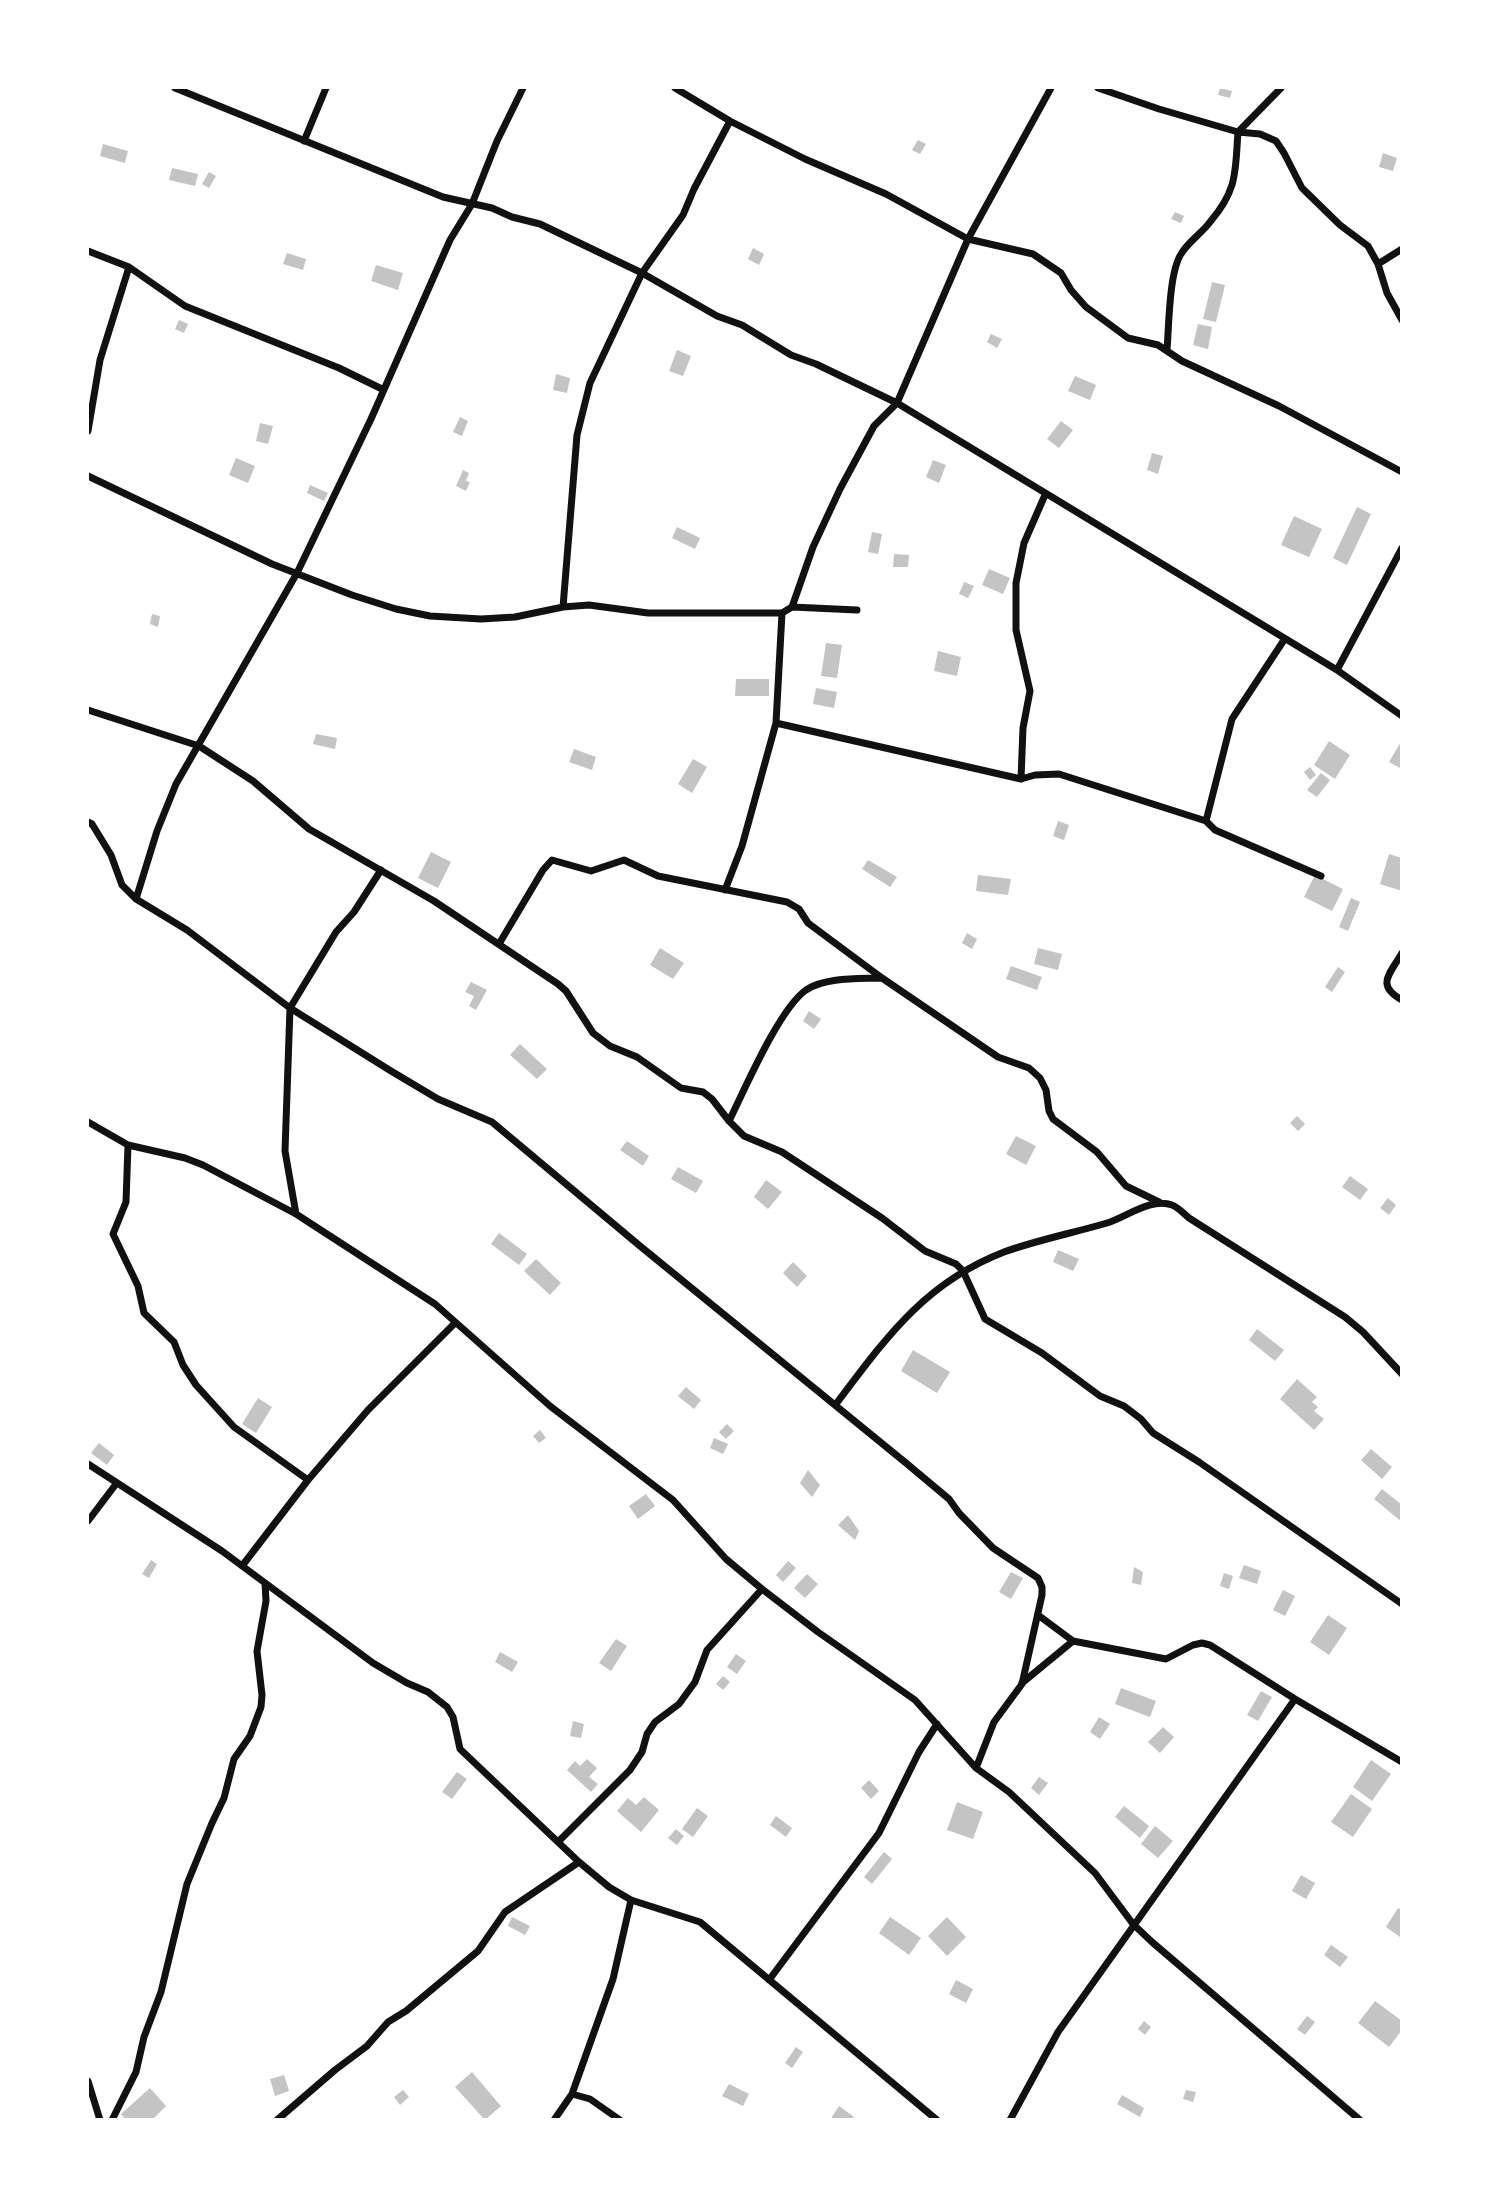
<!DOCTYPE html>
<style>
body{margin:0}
#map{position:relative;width:1489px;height:2207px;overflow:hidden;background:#fff;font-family:"Open Sans",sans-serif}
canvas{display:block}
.frame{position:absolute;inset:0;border:89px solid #fff;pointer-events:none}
</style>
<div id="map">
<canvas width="1489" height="2207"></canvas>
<div class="frame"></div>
</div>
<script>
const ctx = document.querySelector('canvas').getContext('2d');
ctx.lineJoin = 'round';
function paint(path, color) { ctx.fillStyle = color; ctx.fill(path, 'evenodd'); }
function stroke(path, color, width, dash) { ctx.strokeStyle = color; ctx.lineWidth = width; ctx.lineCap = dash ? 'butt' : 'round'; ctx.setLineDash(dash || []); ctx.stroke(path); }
const building = new Path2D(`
 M1220,88L1232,91L1230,98L1218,95Z
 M918,140L926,144L920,154L912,150Z
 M103,144L128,151L125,163L100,156Z
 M1383,153L1397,158L1393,171L1379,167Z
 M172,168L198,174L195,186L169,180Z
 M209,172L216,176L209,188L202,184Z
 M1175,212L1184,216L1181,223L1171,219Z
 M753,248L764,254L759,265L748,259Z
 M287,253L306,259L303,270L283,264Z
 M376,265L403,273L398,290L371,281Z
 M1212,282L1225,285L1216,322L1203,319Z
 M179,320L188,324L184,333L175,329Z
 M1198,324L1212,327L1208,349L1193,345Z
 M991,334L1002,339L997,348L987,342Z
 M677,350L691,356L683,376L669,371Z
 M556,374L570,378L567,393L553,390Z
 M1075,376L1096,385L1090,400L1068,391Z
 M460,417L468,421L462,436L453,432Z
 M1061,421L1073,430L1059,448L1047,439Z
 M260,423L273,426L268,444L256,441Z
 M1152,453L1163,456L1158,474L1147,470Z
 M236,458L255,466L248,483L229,475Z
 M933,460L946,465L939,483L926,477Z
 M463,470L469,473L466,481L470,482L466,491L456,486Z
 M310,485L328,493L324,501L307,493Z
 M1357,507L1371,514L1347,565L1333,558Z
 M1294,516L1322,529L1309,557L1281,545Z
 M677,527L700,538L695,549L672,538Z
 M872,532L882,534L878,554L868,552Z
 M894,554L909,555L908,567H893Z
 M989,569L1010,578L1003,594L982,585Z
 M964,582L974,586L968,598L959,594Z
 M152,614L160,616L158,627L150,624Z
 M826,643L842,645L837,678L821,676Z
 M938,651L961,657L957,676L934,671Z
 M736,679H769V696H735Z
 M816,688L837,692L834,708L813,704Z
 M316,734L337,738L335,749L313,744Z
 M1402,740V769L1389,762Z
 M1329,741L1350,755L1335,779L1314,765Z
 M574,749L596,757L592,770L569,762Z
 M693,759L707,767L692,793L678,784Z
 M1310,767L1316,775L1310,780L1304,772Z
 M1321,773L1330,780L1317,797L1307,790Z
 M1058,821L1069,825L1064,840L1053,836Z
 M431,852L451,862L438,888L418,878Z
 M1389,854L1402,858V891L1380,884Z
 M868,860L897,877L890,887L862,869Z
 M978,875L1011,879L1008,895L976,891Z
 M1315,875L1343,889L1332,911L1304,897Z
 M1351,898L1360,902L1348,931L1339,927Z
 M967,933L977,939L972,949L962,943Z
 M660,948L684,963L673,979L650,965Z
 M1038,948L1062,954L1058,970L1034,964Z
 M1011,966L1042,977L1037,990L1006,979Z
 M1338,967L1345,972L1332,992L1325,987Z
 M471,982L487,990L476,1010L469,1006L474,996L465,992Z
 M809,1011L821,1019L814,1029L803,1021Z
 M520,1044L547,1069L537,1079L510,1055Z
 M1297,1116L1305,1124L1298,1131L1290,1123Z
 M1016,1136L1036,1146L1026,1165L1006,1154Z
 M627,1141L649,1156L643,1166L620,1150Z
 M678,1167L703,1181L696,1193L671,1179Z
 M1350,1176L1368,1189L1360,1200L1342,1187Z
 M766,1180L782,1192L768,1209L754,1197Z
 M1388,1198L1396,1205L1389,1215L1380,1208Z
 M499,1233L527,1254L519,1265L491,1244Z
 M1058,1250L1079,1259L1073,1271L1053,1262Z
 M536,1259L561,1283L550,1295L524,1271Z
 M793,1262L807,1276L797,1287L783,1273Z
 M1257,1329L1284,1350L1275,1361L1249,1340Z
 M913,1350L950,1372L937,1393L901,1371Z
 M1297,1379L1317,1397L1312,1402L1318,1407L1314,1411L1324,1419L1314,1430L1280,1399Z
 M686,1387L701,1400L694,1409L678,1396Z
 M258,1398L272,1407L256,1433L242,1424Z
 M727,1424L734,1431L726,1439L719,1432Z
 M540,1430L546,1438L539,1443L533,1436Z
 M714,1438L728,1444L723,1454L710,1448Z
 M99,1443L114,1455L107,1465L91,1453Z
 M1371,1449L1392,1467L1382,1479L1361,1460Z
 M808,1470L820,1485L812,1497L800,1483Z
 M1382,1489L1402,1505V1522L1374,1499Z
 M646,1494L655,1506L638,1519L629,1506Z
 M848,1515L859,1531L855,1540L838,1525Z
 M151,1560L157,1564L149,1578L142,1574Z
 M788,1561L796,1568L783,1582L776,1575Z
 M1244,1565L1261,1571L1257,1584L1239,1578Z
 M1134,1567L1143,1572L1141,1585L1132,1583Z
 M1011,1572L1023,1578L1011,1599L999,1592Z
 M1224,1573L1233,1576L1229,1589L1220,1586Z
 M807,1574L818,1584L805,1598L794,1588Z
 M1283,1590L1295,1596L1285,1616L1273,1610Z
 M1328,1615L1347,1628L1329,1655L1310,1642Z
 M616,1639L627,1646L611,1671L599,1663Z
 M500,1652L518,1662L512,1672L495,1662Z
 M736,1654L746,1661L737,1674L727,1667Z
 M723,1676L730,1682L723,1690L716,1684Z
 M1121,1688L1156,1701L1150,1717L1115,1704Z
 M1261,1691L1272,1697L1258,1721L1247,1715Z
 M1099,1717L1110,1724L1100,1739L1090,1732Z
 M573,1721L584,1724L581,1738L570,1736Z
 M1163,1727L1174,1737L1160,1753L1148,1742Z
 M587,1759L597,1768L589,1777L598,1784L591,1792L567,1770L575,1761L580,1766Z
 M1371,1760L1391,1774L1372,1801L1353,1787Z
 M457,1772L467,1779L452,1799L442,1792Z
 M1039,1777L1048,1783L1039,1795L1031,1788Z
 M869,1780L879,1791L871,1799L861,1788Z
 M1351,1794L1372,1809L1353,1837L1331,1822Z
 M644,1797L659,1810L641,1832L617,1811L628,1798L636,1805Z
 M957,1802L983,1812L973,1839L947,1830Z
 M1124,1806L1149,1826L1140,1838L1115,1817Z
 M697,1808L708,1816L693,1837L682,1829Z
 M776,1816L792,1828L786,1837L770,1825Z
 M1155,1826L1173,1841L1158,1858L1141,1844Z
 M676,1829L684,1836L677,1845L668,1838Z
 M884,1852L892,1859L872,1884L864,1877Z
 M1301,1875L1315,1883L1306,1899L1292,1891Z
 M1398,1908L1402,1910L1400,1937L1386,1927Z
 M512,1917L530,1926L525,1935L508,1926Z
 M890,1917L921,1938L909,1955L879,1933Z
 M947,1917L966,1937L947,1956L928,1936Z
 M1331,1945L1348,1957L1340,1967L1324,1955Z
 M956,1980L973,1989L966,2003L949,1994Z
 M1375,2001L1402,2021V2030L1389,2047L1358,2023Z
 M1307,2016L1315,2022L1305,2035L1297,2029Z
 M1144,2021L1151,2027L1145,2035L1138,2029Z
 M796,2047L803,2052L792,2068L785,2063Z
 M472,2072L501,2106L485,2120L455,2087Z
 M284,2075L289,2091L275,2096L270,2079Z
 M729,2084L749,2094L743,2106L722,2096Z
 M150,2088L166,2106L152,2120H126L121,2114Z
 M403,2090L409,2097L400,2105L394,2097Z
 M1186,2090L1196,2092L1193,2102L1183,2099Z
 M1122,2095L1144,2108L1140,2117L1117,2104Z
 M839,2106L854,2117L852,2120H830Z`);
const minor = new Path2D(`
 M175,88L443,197L492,208L512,217L540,224L642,273L717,316L742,325L791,355L816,364L897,403L1337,670L1402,716
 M675,88L730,121L805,159L886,194L968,239L1033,254L1061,273L1071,290L1086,307L1128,338L1158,345L1182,361L1279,406L1402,472
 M1098,88L1159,109L1238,132L1260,134L1276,141L1284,153L1302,188L1340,225L1368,246L1378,264L1387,293L1402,320
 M304,141L326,88
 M88,251L129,267L185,306L339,368L384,390
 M1378,264L1402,249
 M1167,350C1169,325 1169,273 1181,254C1188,242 1202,233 1210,222C1238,189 1235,172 1238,132L1281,88
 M88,431L100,360L129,267
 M88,476L272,564L352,595L396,609L430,616L481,619L515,617L563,607L589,605L648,613H782L792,607L813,547L840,489L874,426L897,403L968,239L1051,88
 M563,607L577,435L590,383L642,273L683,215L694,189L730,121
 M792,607L857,610
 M1337,670L1402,548
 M88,710L199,746L253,781L309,829L434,901L558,984L566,991L593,1033L610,1046L637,1057L681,1088L703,1092L712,1099L729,1121L744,1136L782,1152L882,1218L925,1251L956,1264L963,1271L985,1319L1042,1353L1100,1396L1124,1406L1141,1419L1153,1433L1199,1462L1402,1604
 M776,723L1021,779L1035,775L1059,774L1206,821L1215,830L1321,876
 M1021,779L1023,728L1030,691L1016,630V583L1024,543L1045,495
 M1206,821L1232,719L1284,640
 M88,822L92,824L111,855L122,885L136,899L187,930L290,1008L391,1071L438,1099L492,1122L640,1246L906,1463L949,1499L959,1513L993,1548L1038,1578L1042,1587V1595L1022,1684L994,1722L976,1768
 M725,890L742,846L776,723L782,613
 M136,899L157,831L176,784L297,573L371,419L450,240L472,204L497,141L523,88
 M499,944L543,870L552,860L591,871L624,860L658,876L787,902L799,909L808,923L882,978L998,1057L1029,1068L1040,1078L1046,1090L1049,1111L1053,1119L1097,1152L1126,1186L1159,1202
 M1402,953C1390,974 1375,985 1402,1000
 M729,1121C745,1089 779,1009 806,990C826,977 858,979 881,978
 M88,1122L128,1145L185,1158L203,1165L296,1214L435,1304L550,1406L673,1500L726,1559L762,1589L818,1632L915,1700L976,1768L1009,1792L1095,1873L1133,1924L1152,1942L1360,2120
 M128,1145L126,1202L113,1234L138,1286L144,1313L174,1342L183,1365L196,1385L234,1427L308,1480
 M296,1214L285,1151L290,1008L336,932L354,912L381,870
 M836,1404C886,1338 924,1283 1004,1252C1037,1240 1073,1233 1107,1223C1126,1217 1152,1197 1172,1205C1178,1207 1184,1214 1189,1218L1345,1317L1363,1332L1402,1374
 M88,1464L222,1551L373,1663L407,1683L428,1692L447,1707L453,1717L460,1749L579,1862L609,1887L631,1900L700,1922L937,2120
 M88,1521L116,1484
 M242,1566L308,1480L368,1410L455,1323
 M1038,1615L1073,1641
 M1022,1683L1073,1641L1166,1659L1193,1645L1202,1643L1210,1645L1295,1699L1402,1762
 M558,1842L630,1770L642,1752L647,1734L655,1722L679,1704L695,1682L707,1650L762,1589
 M769,1980L879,1833L919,1752L937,1724
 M88,2081L100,2120
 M572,2094L590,2099L620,2120
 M112,2120L136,2072L144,2037L161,1992L187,1884L212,1823L224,1798L234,1759L250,1736L261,1707L262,1695L257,1651L266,1601L265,1583
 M277,2120L335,2070L367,2046L388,2022L406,2011L478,1951L505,1912L579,1862
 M554,2120L572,2094L613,1979L631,1900
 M1010,2120L1058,2032L1295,1699`);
paint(building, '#c4c4c4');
stroke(minor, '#111', 7);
</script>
